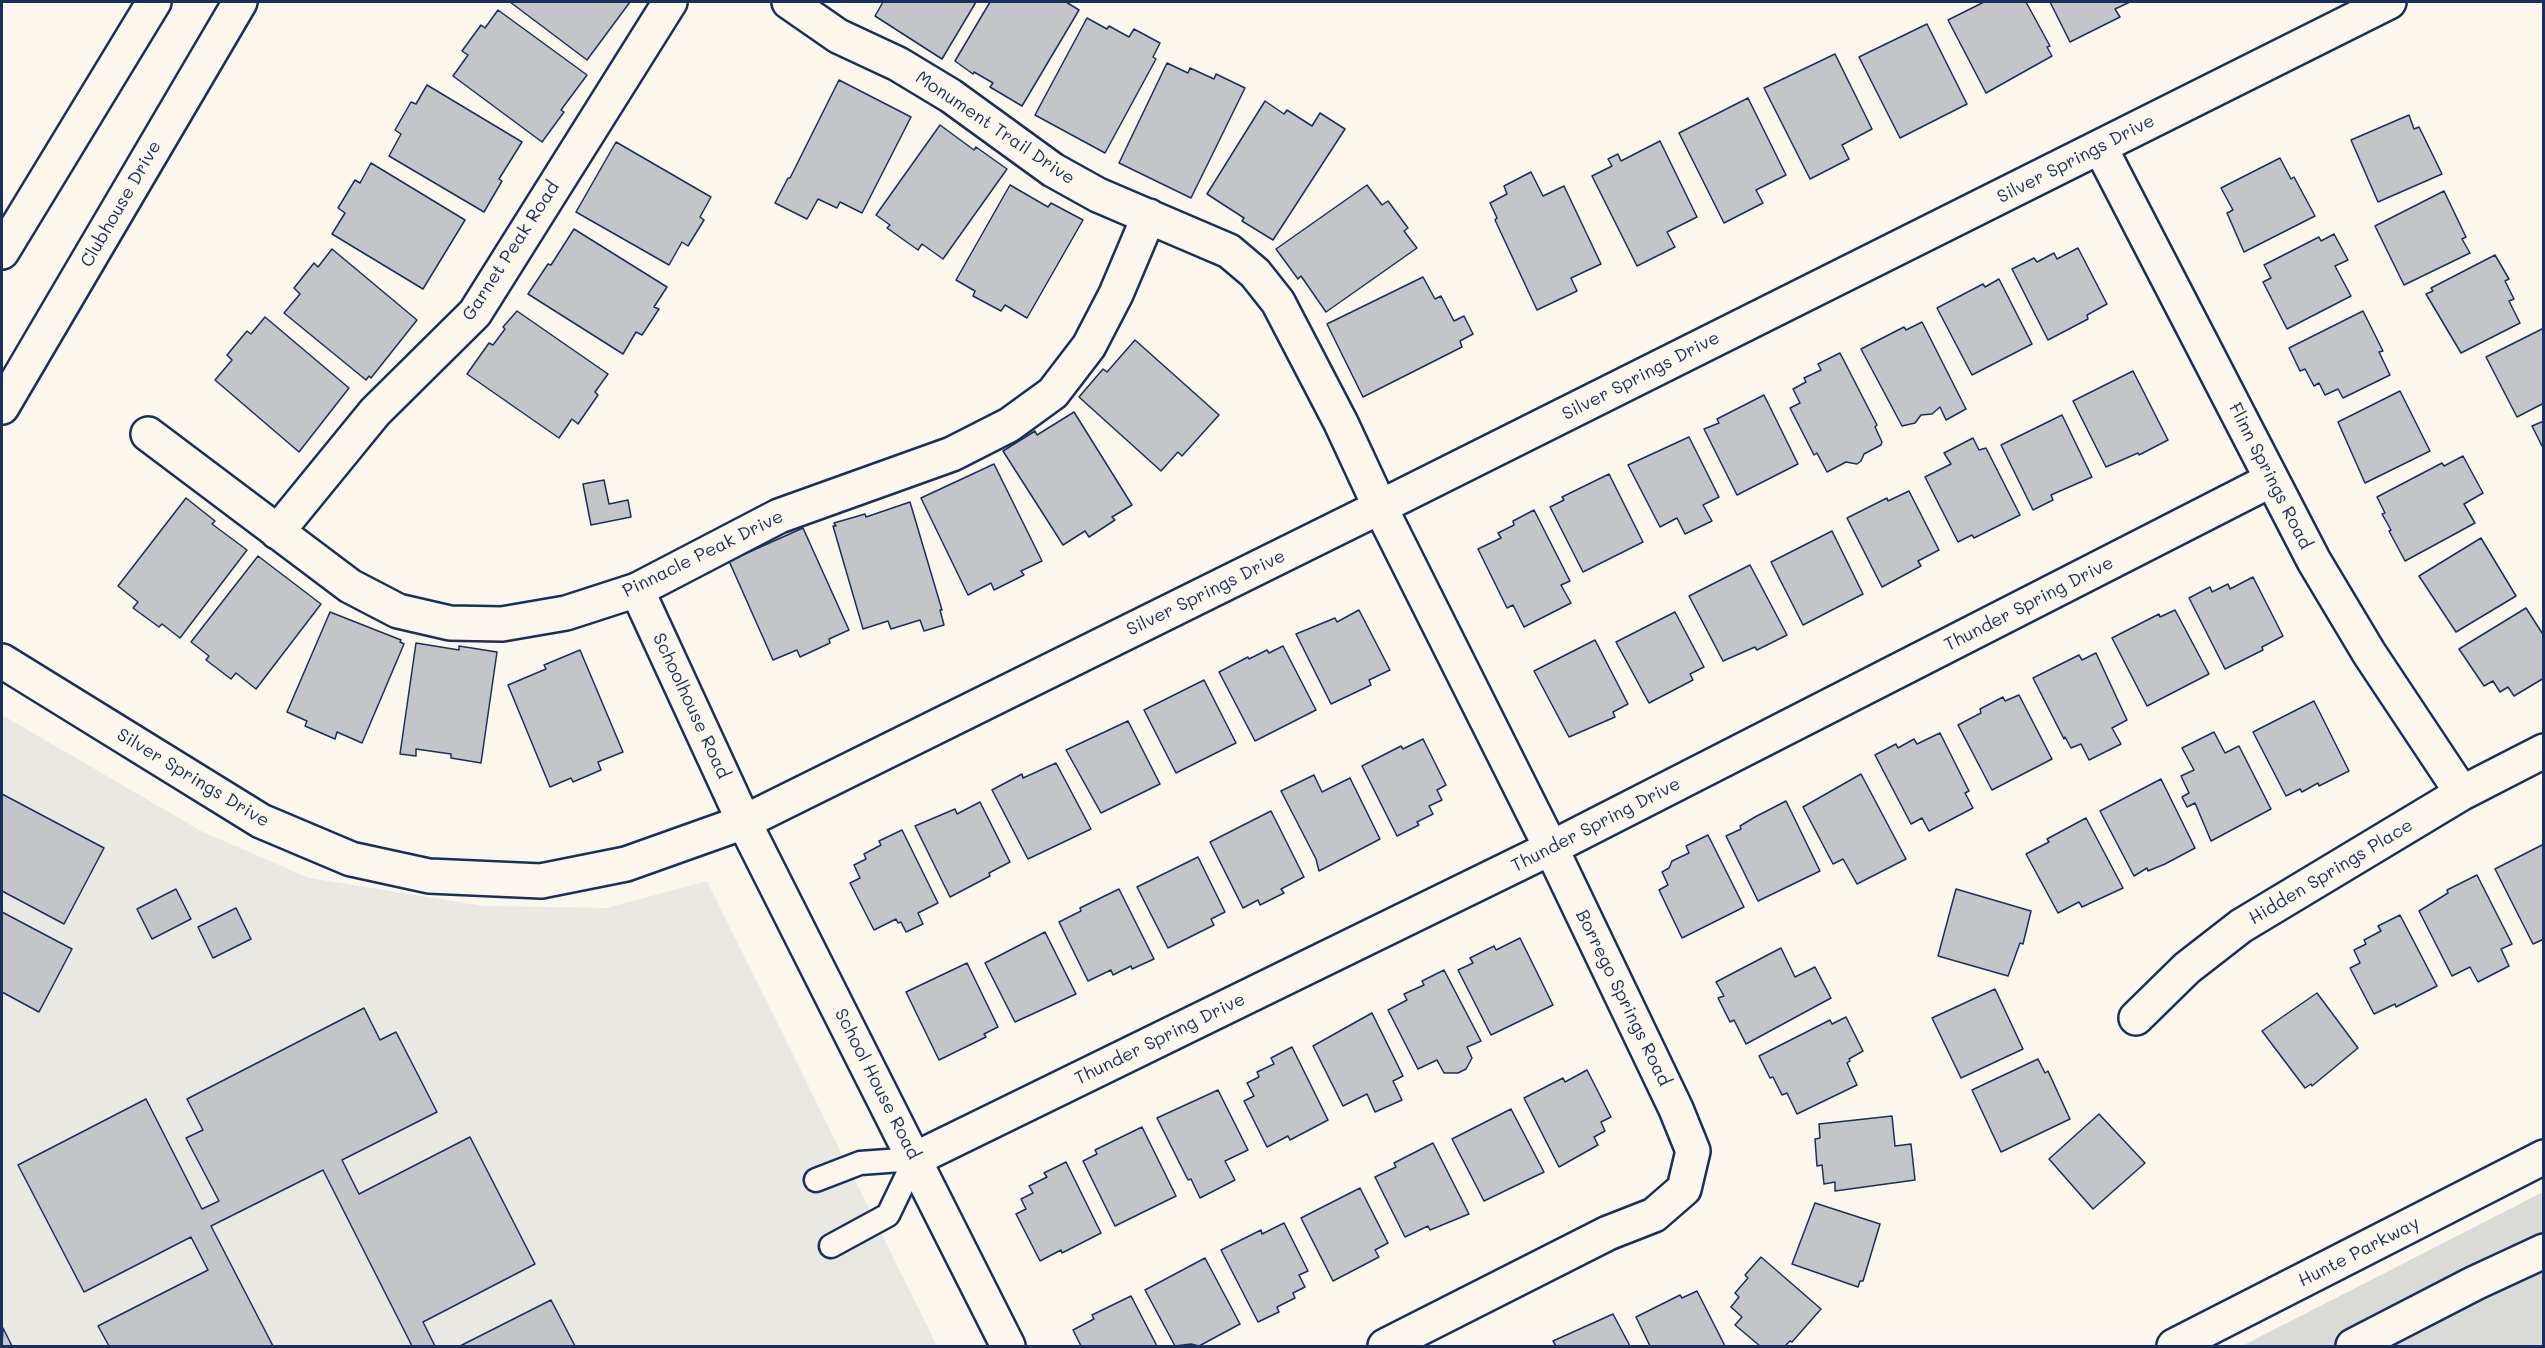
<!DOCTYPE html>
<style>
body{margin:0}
#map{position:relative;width:2545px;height:1348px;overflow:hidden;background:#fbf7ec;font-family:Mali,sans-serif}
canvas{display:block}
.frame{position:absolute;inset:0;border:3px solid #1b2f5e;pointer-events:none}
</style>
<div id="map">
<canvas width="2545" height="1348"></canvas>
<div class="frame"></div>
</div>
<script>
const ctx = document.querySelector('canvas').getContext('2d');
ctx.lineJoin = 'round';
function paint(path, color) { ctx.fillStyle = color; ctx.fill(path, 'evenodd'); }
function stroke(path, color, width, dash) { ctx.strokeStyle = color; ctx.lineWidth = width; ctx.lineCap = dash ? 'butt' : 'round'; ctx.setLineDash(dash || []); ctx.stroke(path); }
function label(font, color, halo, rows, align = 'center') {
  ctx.font = font + ' Mali,sans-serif'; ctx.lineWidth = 4.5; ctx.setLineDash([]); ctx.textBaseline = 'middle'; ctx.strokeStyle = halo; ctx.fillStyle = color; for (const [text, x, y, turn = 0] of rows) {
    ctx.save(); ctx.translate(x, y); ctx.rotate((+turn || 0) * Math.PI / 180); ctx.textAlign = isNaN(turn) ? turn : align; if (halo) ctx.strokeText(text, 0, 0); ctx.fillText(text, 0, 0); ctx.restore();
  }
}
const built = new Path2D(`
 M2,715L203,832L309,878L484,906L607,908L707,881L937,1346H2Z`);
const green = new Path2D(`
 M2543,1192V1346H2242Z`);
const building = new Path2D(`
 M510,2H630L587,60Z
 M883,2H976L942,59L875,16Z
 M990,2H1066L1079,10L1022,106L990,87L993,83L974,72L973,74L955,61Z
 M1984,2H2026L2050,46L2047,47L2052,56L1986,93L1948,20Z
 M2050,2H2130L2115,9L2120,17L2070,42Z
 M498,10L587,75L561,110L564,112L542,142L453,76L468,55L462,51L481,25L485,28Z
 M1087,18L1107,29L1109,26L1129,37L1134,29L1160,43L1153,57L1156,59L1105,153L1035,115Z
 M1927,24L1967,104L1900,138L1859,57Z
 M1835,54L1872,129L1842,145L1849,159L1810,179L1764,88Z
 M1167,63L1188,73L1190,68L1214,79L1216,74L1245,88L1191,198L1119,163Z
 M839,80L911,117L862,213L840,202L837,208L818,199L807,219L775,203L788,178H790Z
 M427,85L522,142L499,179L502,181L484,212L389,156L401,134L395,130L411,102L416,104Z
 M1748,98L1786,175L1756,190L1763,203L1724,223L1679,133Z
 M1265,101L1284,114L1287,110L1312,126L1320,113L1345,129L1273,240L1242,221L1244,218L1207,194Z
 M2409,115L2414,129L2419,127L2442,174L2378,202L2351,140Z
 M940,125L974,150L976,147L1007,169L943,259L922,244L918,250L887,228L890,225L876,215Z
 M1660,141L1697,217L1667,232L1675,247L1637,266L1592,176L1612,166L1608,159L1618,154L1621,161Z
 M616,142L711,197L700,217L704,220L688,246L682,242L669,265L576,212Z
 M2280,158L2291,179L2294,177L2315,216L2244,252L2227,213L2233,210L2221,188Z
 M371,163L465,220L423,289L332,234L345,213L338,208L355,180L360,183Z
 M1531,172L1543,196L1564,186L1601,264L1571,278L1577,291L1537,310L1495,220L1497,218L1490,203L1507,194L1504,186Z
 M1010,185L1048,207L1051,203L1083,220L1027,318L1005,305L1001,311L973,296L975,291L956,280Z
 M1367,185L1382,205L1388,201L1408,228L1404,231L1417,248L1326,312L1301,276L1298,279L1276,249Z
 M2444,191L2466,237L2462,239L2470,253L2404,285L2375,226Z
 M574,229L667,287L654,307L659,309L642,335L636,332L623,354L528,294L548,264L551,265Z
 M2334,234L2348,260L2335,266L2351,296L2287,329L2263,282L2271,278L2264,265L2319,237L2321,241Z
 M2078,248L2107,304L2087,315L2088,319L2048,340L2012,269L2034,258L2037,262L2054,253L2057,259Z
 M332,249L417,320L371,378L369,376L366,380L284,313L300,294L294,288L314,263L318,267Z
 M2495,255L2509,279L2505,281L2514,299L2509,301L2520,323L2461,353L2426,294L2433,291L2431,288Z
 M1423,277L1435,299L1441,296L1454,321L1464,316L1473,334L1460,341L1462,347L1363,397L1327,324Z
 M1999,279L2032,344L1972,375L1937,308L1983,284L1985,287Z
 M517,311L608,374L595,392L598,395L578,424L572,419L559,438L467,374L489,343L493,345L505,329L503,327Z
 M2363,311L2383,351L2379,352L2390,375L2343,398L2338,389L2325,395L2319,383L2314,386L2305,369L2300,371L2289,348Z
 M265,317L349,388L299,452L215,380L232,360L227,355L247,331L251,334Z
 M1922,322L1966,409L1946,420L1940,407L1932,414L1921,415L1915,423L1902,426L1861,349L1904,327L1906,330Z
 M2544,328V403L2517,417L2486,357Z
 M1135,340L1219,415L1182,456L1178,452L1161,471L1079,397L1103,369L1107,372Z
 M1840,353L1877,425L1875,427L1882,442L1881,445L1864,454L1861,461L1857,464L1846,462L1827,472L1817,453L1814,455L1790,408L1800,403L1793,389L1806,382L1804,378L1821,370L1818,364Z
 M2133,371L2168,440L2139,455L2138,453L2106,467L2073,401Z
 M2400,391L2430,451L2365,483L2338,422Z
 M1764,395L1798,464L1737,495L1704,429L1719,423L1717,419Z
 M1074,412L1132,505L1112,517L1115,520L1089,537L1085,531L1063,545L1003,451L1035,431L1037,435Z
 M2062,415L2092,477L2051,495L2053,500L2033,510L2001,445Z
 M2544,421V450L2532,426Z
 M1689,437L1719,497L1703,505L1712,521L1685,534L1677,518L1660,527L1628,465Z
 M1973,438L1979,450L1986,448L2020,515L1974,538L1972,535L1958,542L1925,477L1951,464L1944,453Z
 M2463,456L2483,493L2464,504L2475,523L2405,561L2389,531L2391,530L2382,514L2385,513L2377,497L2442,463L2444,466Z
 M994,464L1042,561L1021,571L1024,575L994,590L991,583L968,595L921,498Z
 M1609,474L1643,542L1583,572L1550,507L1564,500L1562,497Z
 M604,480L609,504L628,500L631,517L591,525L583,484Z
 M1909,491L1939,550L1918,561L1921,566L1882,587L1847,518L1887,498L1888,501Z
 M186,498L215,521L212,524L247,550L180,638L162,624L159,627L133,608L138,602L118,586Z
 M910,502L942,610H940L944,625L924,631L920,620L891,629L888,621L863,629L833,526H836L834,523L865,514L866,517Z
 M1534,510L1570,581L1561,585L1571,603L1524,627L1513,605L1507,608L1478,549L1501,538L1498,533L1514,525L1513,521Z
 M803,528L849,630L829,639L830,643L800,657L797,650L773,660L729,561Z
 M1832,531L1863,594L1803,625L1771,562Z
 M2481,538L2516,596L2456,632L2419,576Z
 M258,556L321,604L256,689L236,673L231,679L206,660L209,656L191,642Z
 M1750,565L1787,635L1757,650L1755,647L1723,661L1689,596Z
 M2253,577L2283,636L2262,647L2263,650L2225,669L2189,598L2210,587L2212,592L2228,584L2230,589Z
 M2526,608L2544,636V678L2514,696L2508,687L2500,692L2493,681L2484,686L2459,649Z
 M1359,610L1390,670L1369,680L1371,685L1331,704L1296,634L1335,618L1337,622Z
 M2175,610L2209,674L2147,706L2112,638L2159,614L2160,617Z
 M330,612L401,640L400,642L404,644L362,743L337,732L335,739L305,726L307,721L287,712Z
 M1675,612L1704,667L1690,674L1693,680L1649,703L1616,642Z
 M1595,640L1628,704L1613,712L1615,717L1569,737L1534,671Z
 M416,643L459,650V646L497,652L481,763L451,758V754L416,749V756L400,754Z
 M1283,646L1316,710L1255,741L1219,672L1248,657L1249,659L1267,650L1269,653Z
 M580,650L623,752L598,762L601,770L573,782L571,778L550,787L508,685L546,669L544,665Z
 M2096,653L2127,720L2112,728L2121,744L2089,760L2081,744L2071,748L2065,737L2064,739L2033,678L2079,655L2082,660Z
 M1204,680L1236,743L1176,773L1144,710Z
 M2019,695L2052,759L1992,790L1958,725L1981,713L1980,709L2003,697L2005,701Z
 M2314,701L2349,771L2319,786L2318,783L2302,792L2300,789L2286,796L2253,732Z
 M1128,721L1160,784L1101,813L1066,750Z
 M2214,732L2225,753L2239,746L2271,809L2211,841L2195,803L2187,807L2182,797L2189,793L2181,776L2194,770L2182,748Z
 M1940,733L1969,791L1965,793L1973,808L1929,831L1922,818L1911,824L1875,755L1896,744L1898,748L1914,739L1917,744Z
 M1423,739L1446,785L1437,790L1442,800L1429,806L1433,814L1417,822L1419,825L1397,836L1362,766L1401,746L1403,749Z
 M1056,763L1091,829L1028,859L992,790L1022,774L1023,778Z
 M1861,774L1906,859L1857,884L1843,859L1833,864L1803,807Z
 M1314,775L1322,792L1350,778L1380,839L1319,871L1316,859L1281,791Z
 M2161,779L2195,848L2165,864L2148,871L2147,868L2134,876L2100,811Z
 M2,794L104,848L64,924L2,891Z
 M1786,801L1820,871L1758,901L1726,836L1741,829L1740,826L1755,817Z
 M980,802L1010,862L989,873L990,876L950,897L915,826L955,809L957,814Z
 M1271,811L1304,877L1281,889L1284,893L1260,905L1258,900L1243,908L1210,842Z
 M2086,818L2123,888L2082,907L2079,902L2058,913L2026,854L2049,842L2047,839Z
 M902,830L938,903L918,913L923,924L906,932L901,922L898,923L896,919L874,930L850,883L860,878L854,865L866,859L864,854L881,845L879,841Z
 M1708,835L1744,907L1682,938L1659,890L1668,885L1662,872L1669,868L1672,861L1689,853L1686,846Z
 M2544,844V939L2533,944L2495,869Z
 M1198,857L1225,912L1211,919L1214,925L1168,948L1137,887Z
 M2477,875L2512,944L2501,949L2509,966L2478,982L2470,967L2452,976L2419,911L2448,893L2447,890Z
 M176,889L191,919L152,939L137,909Z
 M1119,889L1154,959L1132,969L1131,966L1113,975L1111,970L1088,981L1059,922L1081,911L1080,908Z
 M1956,889L2031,911L2023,944L2020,943L2008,976L1938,956Z
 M236,908L251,939L213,958L198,927Z
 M2,912L72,949L39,1012L2,992Z
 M2400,915L2437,986L2396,1007L2395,1004L2374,1014L2350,968L2360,963L2354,950L2366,944L2364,940L2381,931L2378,926Z
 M1045,932L1076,994L1015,1022L985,963Z
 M1520,938L1553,1005L1491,1035L1458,970L1473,963L1470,958L1494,946L1496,950Z
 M1781,948L1795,977L1815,967L1831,998L1746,1044L1734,1020L1730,1022L1718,998L1724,996L1716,982Z
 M967,963L998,1027L984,1034L986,1037L939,1060L906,992Z
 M1444,970L1481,1041L1467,1047L1472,1058L1466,1069L1458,1073H1444L1437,1060L1418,1069L1388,1010L1407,1000L1404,994L1424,985L1422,981Z
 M1995,989L2023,1049L1961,1078L1932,1018Z
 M2317,993L2358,1048L2312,1086L2311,1084L2305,1088L2262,1031Z
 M364,1008L380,1040L396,1032L437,1112L342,1160L359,1194L470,1137L535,1264L423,1322L435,1346H412L323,1170L211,1226L273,1346H109L98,1326L208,1270L191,1237L84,1292L18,1165L146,1099L202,1209L219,1201L186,1138L203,1130L187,1099Z
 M1372,1013L1403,1076L1393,1081L1402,1100L1375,1112L1367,1094L1343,1106L1313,1046Z
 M1846,1017L1863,1051L1849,1059L1850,1061L1847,1063L1857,1085L1797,1114L1787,1093L1782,1095L1773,1077L1770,1078L1759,1056L1830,1020L1832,1024Z
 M1292,1047L1328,1120L1290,1140L1288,1136L1267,1147L1244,1101L1254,1096L1247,1083L1259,1077L1257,1072L1274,1064L1271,1058Z
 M2038,1059L2045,1073L2048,1071L2070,1119L2001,1152L1972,1090Z
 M1587,1070L1611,1117L1601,1122L1605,1131L1594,1137L1598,1145L1559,1167L1524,1098L1563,1078L1565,1082Z
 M1218,1090L1248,1150L1225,1161L1235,1180L1200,1198L1191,1179L1188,1180L1157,1118Z
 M1511,1109L1544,1172L1484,1201L1452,1139Z
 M2099,1114L2145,1163L2093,1209L2049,1159Z
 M1892,1116L1895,1146L1911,1144L1915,1180L1835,1191V1182L1824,1184L1822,1165L1817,1166L1815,1139L1820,1138L1819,1124Z
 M1142,1127L1176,1196L1115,1226L1083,1161L1097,1154L1095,1150Z
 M1433,1143L1469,1214L1430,1230L1428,1226L1405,1237L1375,1177L1396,1167L1394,1163Z
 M1066,1162L1101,1233L1062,1253L1061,1250L1040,1261L1016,1214L1026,1209L1021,1199L1033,1193L1029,1186L1047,1177L1044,1173Z
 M1360,1188L1388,1243L1375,1250L1379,1257L1333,1281L1301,1218Z
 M1815,1203L1880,1224L1863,1281H1860L1858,1287L1792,1264Z
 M1284,1223L1308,1271L1299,1275L1305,1287L1293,1293L1295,1298L1277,1307L1279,1312L1258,1322L1221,1250L1261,1230L1262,1234Z
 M1761,1257L1821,1309L1792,1342L1790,1341L1785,1346H1760L1735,1325L1742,1317L1731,1307L1739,1297L1735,1293L1748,1278L1745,1275Z
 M1205,1258L1240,1324L1199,1346L1191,1344L1175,1346L1145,1290Z
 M1697,1291L1725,1346H1650L1636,1317L1680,1295L1682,1298Z
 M1131,1296L1157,1346H1081L1073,1330L1094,1319L1092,1315Z
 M551,1300L575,1346H460Z
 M1613,1314L1630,1346H1556L1553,1341Z
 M3,1328L12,1346H2Z`);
const lane = new Path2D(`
 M816,1180L860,1163L915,1159
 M831,1246L888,1215L915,1159`);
const street = new Path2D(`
 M789,2L838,36L898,64L951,96L1053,170L1098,195L1229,251L1255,273L1278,302L1341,423L1380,507L1551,848L1676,1109L1693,1151L1684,1189L1654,1215L1608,1233L1385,1346
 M2100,147L2314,561L2369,653L2462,793
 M148,434L350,586L398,611L450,623L502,624L566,613L637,590L779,516L952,454L1009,425L1053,393L1089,346L1116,294L1149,216
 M277,532L375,412L475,313L670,2
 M2,661L261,821L351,859L429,876L541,881L626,864L744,822L1380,507L2389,2
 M2136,1018L2187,968L2241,926L2462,793L2544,751
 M915,1159L1551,848L2271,480`);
const secondary = new Path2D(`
 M2,252L154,2
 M2,407L240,2
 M637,590L744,822L1008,1346
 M2174,1346L2544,1157
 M2353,1346L2475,1283L2544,1251`);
const streetNames = [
 ["Monument Trail Drive",995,128,34],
 ["Silver Springs Drive",2076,159,-27],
 ["Clubhouse Drive",121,204,-60],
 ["Garnet Peak Road",511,251,-57],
 ["Silver Springs Drive",1641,376,-27],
 ["Flinn Springs Road",2270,476,63],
 ["Pinnacle Peak Drive",703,554,-26],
 ["Silver Springs Drive",1206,593,-26],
 ["Thunder Spring Drive",2029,604,-27],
 ["Schoolhouse Road",691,706,65],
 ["Silver Springs Drive",193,778,31],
 ["Thunder Spring Drive",1596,825,-27],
 ["Hidden Springs Place",2331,872,-31],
 ["Borrego Springs Road",1623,998,64],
 ["Thunder Spring Drive",1160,1039,-26],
 ["School House Road",877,1084,63],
 ["Hunte Parkway",2359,1252,-27]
];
paint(built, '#eae8e2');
paint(green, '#dadad7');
paint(building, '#c3c5c9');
stroke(building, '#1b2f5e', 1.5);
stroke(lane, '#1b2f5e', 27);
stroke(street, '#1b2f5e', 38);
stroke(secondary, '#1b2f5e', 38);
stroke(lane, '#fbf7ec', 22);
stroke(street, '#fbf7ec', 33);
stroke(secondary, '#fbf7ec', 33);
label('18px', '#1b2f5e', '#fbf7ec', streetNames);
</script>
